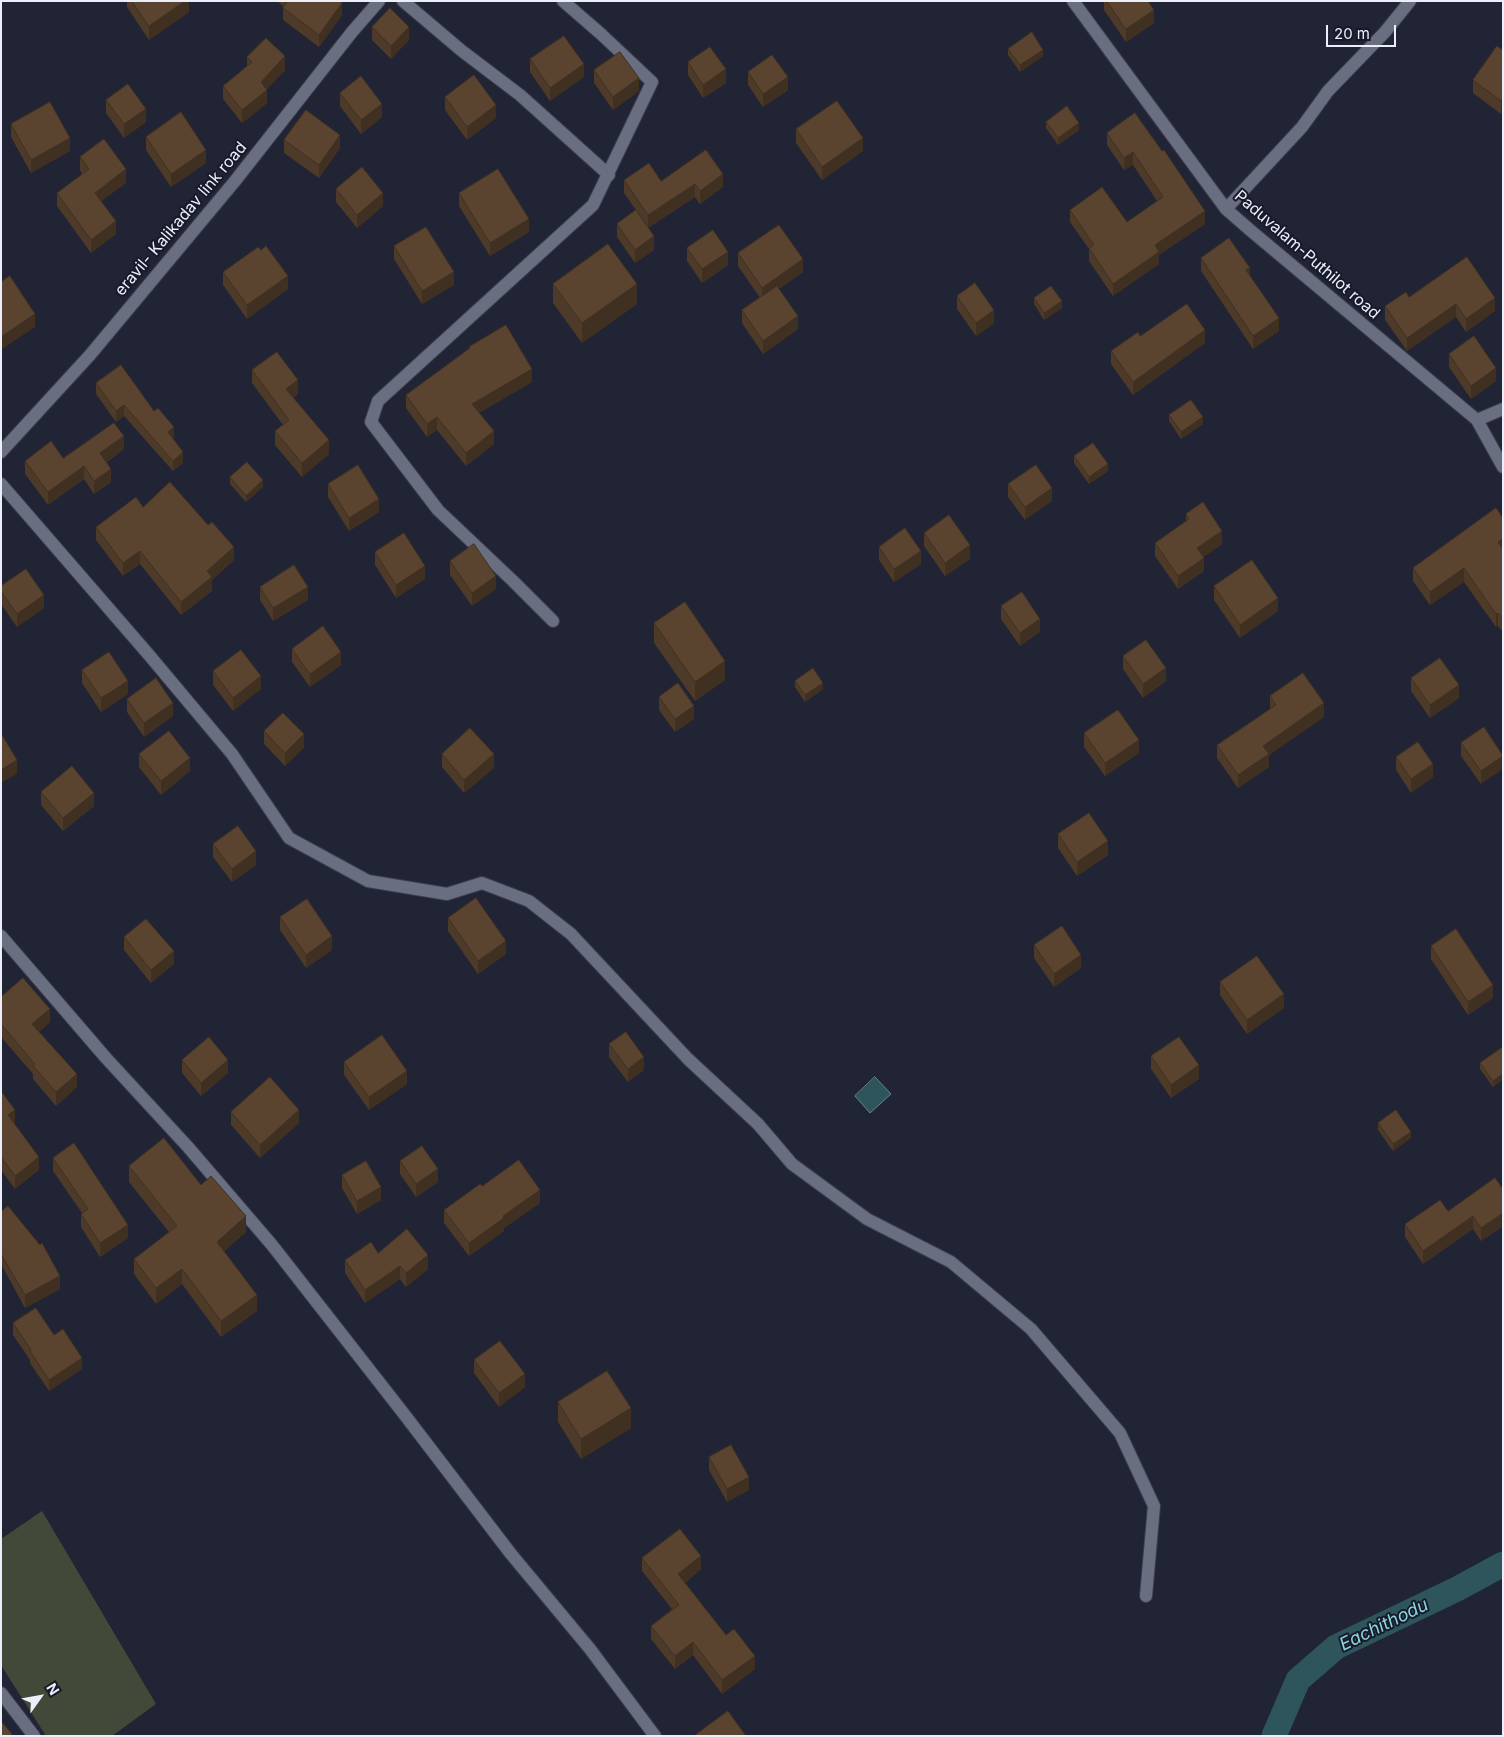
<!DOCTYPE html>
<style>
body{margin:0}
#map{position:relative;width:1504px;height:1737px;overflow:hidden;background:#212434;font-family:Inter,sans-serif}
canvas{display:block}
.frame{position:absolute;inset:0;border:2px solid #eceffa;pointer-events:none}
.north{position:absolute;left:15px;top:1672px;width:50px;height:50px;-webkit-text-stroke:4px #181a2a;paint-order:stroke;rotate:58deg;font-size:14px;font-weight:700;line-height:20px;text-align:center;color:#eceffa}
.north::after{content:'';display:block;margin:auto;width:18px;height:22px;background:#eceffa;clip-path:polygon(50% 0,100% 100%,50% 72%,0 100%)}
.scale{position:absolute;left:1326px;top:25px;width:70px;height:22px;box-sizing:border-box;border:2px solid #eceffa;border-top:0;padding-left:6px;font-size:15px;line-height:18px;white-space:nowrap;color:#eceffa;-webkit-text-stroke:4px #181a2a;paint-order:stroke}
</style>
<div id="map">
<canvas width="1504" height="1737"></canvas>
<div class="frame"></div>
<div class="north">N</div>
<div class="scale">20 m</div>
</div>
<script>
const ctx = document.querySelector('canvas').getContext('2d');
ctx.lineJoin = 'round';
function paint(path, color) { ctx.fillStyle = color; ctx.fill(path, 'evenodd'); }
function stroke(path, color, width, dash) { ctx.strokeStyle = color; ctx.lineWidth = width; ctx.lineCap = dash ? 'butt' : 'round'; ctx.setLineDash(dash || []); ctx.stroke(path); }
function label(font, color, halo, rows, align = 'center') {
  ctx.font = font + ' Inter,sans-serif'; ctx.lineWidth = 4; ctx.setLineDash([]); ctx.textBaseline = 'middle'; ctx.strokeStyle = halo; ctx.fillStyle = color; for (const [text, x, y, turn = 0] of rows) {
    ctx.save(); ctx.translate(x, y); ctx.rotate((+turn || 0) * Math.PI / 180); ctx.textAlign = isNaN(turn) ? turn : align; if (halo) ctx.strokeText(text, 0, 0); ctx.fillText(text, 0, 0); ctx.restore();
  }
}
const green = new Path2D(`
 M42,1511L156,1704L112,1736H46L1,1665V1539Z`);
const water = new Path2D(`
 M875,1077L891,1094L870,1113L855,1096Z`);
const canal = new Path2D(`
 M1274,1736L1298,1680L1336,1647L1457,1589L1503,1564`);
const street = new Path2D(`
 M403,1L462,51L520,95L609,175
 M1073,1L1226,209L1250,230L1477,420L1503,467
 M1226,209L1302,127L1328,91L1385,32L1410,1
 M1477,420L1503,409
 M1,452L90,355L235,181L352,32L379,1
 M1,484L149,655L232,754L289,838L368,881L447,894L482,883L529,901L571,934L688,1059L758,1124L792,1164L867,1219L951,1262L1031,1329L1120,1433L1154,1506L1146,1596
 M553,621L513,581L438,510L371,422L378,401L593,205L652,82L601,34L563,1
 M1,936L106,1058L188,1147L272,1245L404,1414L511,1554L590,1649L655,1736
 M1,1693L34,1736`);
const wall = new Path2D(`
 M127,1H189V12L149,40L127,7Z
 M277,1H341L342,15L319,47L283,20V8L284,7Z
 M1104,1H1148L1154,23L1126,42L1104,10Z
 M372,27L409,40L391,59L372,40Z
 M1008,49L1043,56L1020,72L1008,55Z
 M1503,50V111L1501,114L1473,93V80Z
 M247,57L285,70L267,89V103L242,123L223,99V86L247,67Z
 M530,59L584,77L550,101L530,72Z
 M688,62L726,83L703,98L688,75Z
 M594,70L639,91L613,110L594,83Z
 M748,72L788,90L763,107L748,85Z
 M340,93L382,117L361,134L340,106Z
 M445,97L496,118L467,140L445,110Z
 M106,100L146,122L124,138L106,113Z
 M1135,113L1205,224L1159,255V264L1113,296L1089,261V249L1070,222V210L1127,222L1157,201L1133,165L1124,170L1107,145V133Z
 M1046,122L1079,130L1058,145L1046,128Z
 M11,124L70,151L31,173L11,137Z
 M796,129L863,151L822,180L796,143Z
 M146,137L206,163L171,187L146,150Z
 M284,140L340,148L319,178L284,153Z
 M706,150L723,187L700,204L695,197L648,228L654,250L635,263L617,237V224L636,210L624,193V180L661,181Z
 M80,157L126,183L101,201L116,234L91,253L57,206V193L82,174L80,170Z
 M336,189L383,206L357,228L336,202Z
 M459,193L529,232L490,256L459,206Z
 M394,246L454,285L422,304L394,259Z
 M687,248L728,265L702,283L687,261Z
 M738,253L803,272L779,289L798,329L763,354L742,323V310L760,298L738,266Z
 M1467,257L1495,311L1466,332L1456,317L1407,351L1385,320V306L1409,297Z
 M1201,258L1250,276L1279,331L1253,349L1201,271Z
 M223,272L288,289L247,319L223,285Z
 M553,284L637,304L582,343L553,303Z
 M957,296L994,323L976,336L957,309Z
 M1034,298L1062,308L1044,320L1034,304Z
 M1140,336L1205,343L1133,395L1111,364V351Z
 M469,347L532,382L479,413L494,444L466,466L437,430L427,437L406,408V395L469,349Z
 M1449,354L1496,381L1471,399L1449,367Z
 M252,370L298,394L293,398L329,454L302,477L275,445V431L283,425L252,383Z
 M96,383L154,411L174,438H173L183,463L173,471L124,416L116,422L96,394Z
 M1169,415L1203,424L1181,439L1169,421Z
 M124,449L107,462L111,482L94,494L84,479L48,505L25,474V461L63,458Z
 M1074,456L1108,471L1089,484L1074,463Z
 M230,477L263,487L246,502L230,484Z
 M328,484L379,512L349,531L328,497Z
 M1008,484L1052,501L1025,520L1008,497Z
 M143,507L234,560L212,580V591L181,615L140,564L123,576L96,540V527Z
 M1186,514L1222,544L1203,557L1204,571L1178,589L1155,556V543L1186,521Z
 M1503,518V632L1498,626L1496,627L1464,582L1430,605L1413,581V568Z
 M924,533L970,559L945,576L924,546Z
 M879,547L921,564L894,582L879,560Z
 M375,552L425,579L396,598L375,565Z
 M450,561L496,589L472,606L450,575Z
 M1,586L44,608L17,627L1,604Z
 M1214,586L1278,611L1240,638L1214,600Z
 M260,587L308,600L273,621L260,600Z
 M1001,606L1040,632L1020,646L1001,619Z
 M654,623L725,680L695,701L654,643Z
 M292,649L341,665L310,687L292,662Z
 M1123,656L1166,681L1143,698L1123,669Z
 M82,670L128,694L101,712L82,683Z
 M213,671L261,689L233,711L213,685Z
 M1411,678L1459,698L1430,718L1411,691Z
 M795,681L823,689L805,702L795,687Z
 M1270,696L1324,717L1269,755V767L1238,788L1217,758V745L1270,709Z
 M659,697L694,719L675,732L659,710Z
 M127,699L173,716L144,737L127,712Z
 M1484,727L1481,784L1461,756V743Z
 M264,731L304,747L285,766L264,744Z
 M1084,733L1139,753L1105,776L1084,747Z
 M139,754L190,771L161,795L139,767Z
 M442,754L494,768L464,793L442,767Z
 M1396,757L1433,777L1411,793L1396,770Z
 M41,792L94,806L63,831L41,805Z
 M1058,834L1108,855L1077,876L1058,848Z
 M213,844L256,865L232,882L213,857Z
 M280,917L332,950L306,968L280,930Z
 M448,918L506,954L478,974L448,931Z
 M124,937L174,964L151,983L124,950Z
 M1034,945L1081,968L1054,987L1034,958Z
 M1431,946L1493,998L1468,1015L1431,959Z
 M1220,982L1284,1008L1247,1034L1220,995Z
 M1,997L50,1022L39,1032L77,1087L56,1106L33,1079V1074L1,1037Z
 M609,1044L644,1070L628,1082L609,1057Z
 M1503,1047L1493,1087L1480,1069V1063Z
 M1151,1056L1199,1079L1171,1098L1151,1069Z
 M182,1060L228,1073L201,1096L182,1073Z
 M344,1062L407,1084L369,1110L344,1075Z
 M1,1091L15,1124L39,1170L15,1189L1,1170Z
 M231,1112L299,1123L260,1158L231,1125Z
 M1378,1123L1411,1138L1393,1151L1378,1130Z
 M53,1158L128,1238L100,1257L81,1227V1214L82,1213L53,1171Z
 M400,1161L438,1182L416,1197L400,1174Z
 M129,1166L201,1185L246,1232L224,1251L257,1311L221,1337L182,1284L156,1304L134,1274V1259L169,1232L129,1182Z
 M342,1175L381,1200L357,1214L342,1188Z
 M482,1186L540,1203L504,1228V1231L469,1256L444,1223V1210Z
 M1503,1189V1226L1481,1241L1473,1229L1423,1264L1405,1237V1224L1448,1211Z
 M1,1212L60,1289L25,1308L2,1266Z
 M345,1260L428,1269L406,1287L400,1279L365,1303L345,1273Z
 M13,1323L54,1335L82,1369L49,1391L30,1363V1360L13,1335Z
 M474,1360L525,1387L499,1407L474,1373Z
 M558,1402L631,1428L581,1459L558,1422Z
 M709,1457L749,1490L727,1502L709,1470Z
 M642,1558L701,1569L685,1583L726,1635L755,1669L722,1694L693,1655L675,1669L651,1639V1626L672,1609L642,1571Z`);
const shadedWall = new Path2D(`
 M185,1H189V12L149,40V26Z
 M342,3V15L319,47V35Z
 M1154,10V23L1126,42V29Z
 M409,27V40L391,59V46Z
 M1043,50V56L1020,72V65Z
 M285,56V70L262,95L267,90V103L242,123V110L261,82Z
 M584,64V77L550,101V88Z
 M726,69V83L703,98V85Z
 M788,77V90L763,107V94Z
 M639,78V91L613,110V97Z
 M1503,98V111L1501,114V101Z
 M382,104V117L361,134V120Z
 M496,105V118L467,140V127Z
 M146,109V122L124,138V124Z
 M1079,123V130L1058,145V138Z
 M340,135V148L319,178V165Z
 M70,138V151L31,173V160Z
 M863,138V151L822,180V167Z
 M206,150V163L171,187V174Z
 M1133,152V165L1124,170V158Z
 M126,169V183L95,206V193Z
 M723,174V187L700,204V191Z
 M695,184V197L648,228V215Z
 M383,193V206L357,228V215Z
 M1205,211V224L1159,255V264L1113,296V284L1155,245Z
 M529,219V232L490,256V243Z
 M116,221V234L91,253V240Z
 M654,236V250L635,263V250Z
 M728,252V265L702,283V269Z
 M803,259V272L762,301V288Z
 M1250,268V281L1246,270Z
 M454,272V285L422,304V291Z
 M288,276V289L247,319V305Z
 M637,284V304L582,343V323Z
 M1495,298V311L1466,332V319Z
 M1062,301V308L1044,320V313Z
 M1456,304V317L1407,351V338Z
 M994,310V323L976,336V323Z
 M35,314V327L1,350V337Z
 M798,316V329L763,354V341Z
 M1279,318V331L1253,349V336Z
 M1205,330V343L1133,395V382Z
 M1496,368V381L1471,399V386Z
 M532,369V382L472,417V404Z
 M298,380V394L286,402V389Z
 M124,405V416L116,422V411Z
 M437,417V430L427,437V424Z
 M1203,417V424L1181,439V432Z
 M174,427V438L168,442V432Z
 M494,431V444L466,466V453Z
 M124,436V449L100,466V453Z
 M329,440V454L302,477V463Z
 M183,452V463L173,471V461Z
 M1108,464V471L1089,484V477Z
 M84,466V479L48,505V492Z
 M111,469V482L94,494V481Z
 M263,480V487L246,502V496Z
 M1052,488V501L1025,520V507Z
 M379,499V512L349,531V518Z
 M1222,531V544L1197,562V548Z
 M1503,539V552L1498,542Z
 M970,545V559L945,576V563Z
 M234,547V560L212,580V591L181,615V602L207,571Z
 M140,551V564L123,576V563Z
 M921,551V564L894,582V569Z
 M1204,558V571L1178,589V576Z
 M425,566V579L396,598V585Z
 M1464,568V582L1430,605V592Z
 M496,576V589L472,606V593Z
 M308,587V600L273,621V608Z
 M44,595V608L17,627V614Z
 M1278,598V611L1240,638V625Z
 M1498,613V626L1496,627V614Z
 M1040,619V632L1020,646V633Z
 M341,652V665L310,687V674Z
 M725,661V680L695,701V682Z
 M1166,668V681L1143,698V684Z
 M261,676V689L233,711V698Z
 M128,681V694L101,712V698Z
 M823,683V689L805,702V695Z
 M1459,685V698L1430,718V705Z
 M173,703V716L144,737V723Z
 M1324,703V717L1269,755V767L1238,788V775L1263,746Z
 M694,706V719L675,732V719Z
 M304,734V747L285,766V753Z
 M1139,740V753L1105,776V763Z
 M494,754V768L464,793V780Z
 M1503,756V769L1481,784V771Z
 M190,758V771L161,795V781Z
 M17,760V774L1,783V770Z
 M1433,764V777L1411,793V779Z
 M94,793V806L63,831V818Z
 M1108,841V855L1077,876V862Z
 M256,851V865L232,882V869Z
 M332,936V950L306,968V955Z
 M506,941V954L478,974V961Z
 M174,951V964L151,983V970Z
 M1081,955V968L1054,987V974Z
 M1493,985V998L1468,1015V1002Z
 M1284,994V1008L1247,1034V1020Z
 M50,1009V1022L32,1037V1024Z
 M644,1057V1070L628,1082V1069Z
 M228,1060V1073L201,1096V1083Z
 M1199,1065V1079L1171,1098V1085Z
 M407,1071V1084L369,1110V1097Z
 M77,1074V1087L56,1106V1092Z
 M1503,1074V1080L1493,1087V1081Z
 M15,1110V1124L8,1115Z
 M299,1110V1123L260,1158V1145Z
 M1411,1132V1138L1393,1151V1144Z
 M39,1157V1170L15,1189V1176Z
 M438,1169V1182L416,1197V1184Z
 M381,1187V1200L357,1214V1201Z
 M540,1190V1203L504,1228V1231L469,1256V1243L503,1216Z
 M1503,1213V1226L1481,1241V1228Z
 M246,1216V1232L217,1257V1242Z
 M1473,1216V1229L1423,1264V1251Z
 M128,1225V1238L100,1257V1243Z
 M428,1255V1269L406,1287V1273Z
 M400,1266V1279L365,1303V1290Z
 M182,1269V1284L156,1304V1288Z
 M60,1276V1289L25,1308V1295Z
 M257,1295V1311L221,1337V1321Z
 M82,1358V1369L49,1391V1380Z
 M525,1374V1387L499,1407V1393Z
 M631,1408V1428L581,1459V1439Z
 M749,1477V1490L727,1502V1489Z
 M701,1556V1569L678,1588V1574Z
 M693,1642V1655L675,1669V1656Z
 M755,1656V1669L722,1694V1680Z`);
const building = new Path2D(`
 M132,1H185L149,26Z
 M288,1H341L342,3L319,35L283,8Z
 M1107,1H1148L1154,10L1126,29Z
 M390,8L409,27L391,46L372,27Z
 M1032,32L1043,50L1020,65L1008,49Z
 M564,36L584,64L550,88L530,59Z
 M266,38L285,56L261,82L267,90L242,110L223,86L252,62L247,57Z
 M1497,46L1503,50V98L1501,101L1473,80Z
 M710,47L726,69L703,85L688,62Z
 M620,52L639,78L613,97L594,70Z
 M772,55L788,77L763,94L748,72Z
 M474,75L496,105L467,127L445,97Z
 M361,76L382,104L361,120L340,93Z
 M128,84L146,109L124,124L106,100Z
 M837,101L863,138L822,167L796,129Z
 M50,102L70,138L31,160L11,124Z
 M1067,106L1079,123L1058,138L1046,122Z
 M306,110L340,135L319,165L284,140Z
 M181,112L206,150L171,174L146,137Z
 M1135,113L1162,151L1164,150L1205,211L1155,245L1159,252L1113,284L1089,248L1094,245L1070,210L1102,187L1127,222L1163,197L1133,152L1124,158L1107,133Z
 M104,139L126,169L95,193L116,221L91,240L57,193L89,169L80,157Z
 M706,150L723,174L700,191L695,184L648,215L624,180L649,163L661,181Z
 M362,167L383,193L357,215L336,189Z
 M498,169L529,219L490,243L459,193Z
 M636,210L654,236L635,250L617,224Z
 M779,225L803,259L762,288L738,253Z
 M426,227L454,272L422,291L394,246Z
 M713,230L728,252L702,269L687,248Z
 M1229,238L1250,268L1246,270L1279,318L1253,336L1201,258Z
 M608,244L637,284L582,323L553,284Z
 M266,246L288,276L247,305L223,272L258,247L261,250Z
 M1467,257L1495,298L1466,319L1456,304L1407,338L1385,306L1406,292L1409,297Z
 M10,276L35,314L1,337V282Z
 M975,283L994,310L976,323L957,296Z
 M777,286L798,316L763,341L742,310Z
 M1051,286L1062,301L1044,313L1034,298Z
 M1187,304L1205,330L1133,382L1111,351L1138,332L1140,336Z
 M506,325L532,369L472,404L494,431L466,453L437,417L427,424L406,395L470,348L469,347Z
 M1474,336L1496,368L1471,386L1449,354Z
 M277,352L298,380L286,389L329,440L302,463L275,431L289,420L252,370Z
 M121,365L154,411L158,408L174,427L168,432L183,452L173,461L124,405L116,411L96,383Z
 M1191,400L1203,417L1181,432L1169,415Z
 M114,423L124,436L100,453L111,469L94,481L84,466L48,492L25,461L51,441L63,458Z
 M1093,443L1108,464L1089,477L1074,456Z
 M247,462L263,480L246,496L230,477Z
 M358,465L379,499L349,518L328,484Z
 M1036,465L1052,488L1025,507L1008,484Z
 M170,482L208,525L212,522L234,547L207,571L212,577L181,602L140,551L123,563L96,527L136,497L143,507Z
 M1203,502L1222,531L1197,548L1204,558L1178,576L1155,543L1189,519L1186,514Z
 M1496,508L1503,518V539L1498,542L1503,549V619L1498,613L1496,614L1464,568L1430,592L1413,568Z
 M949,515L970,545L945,563L924,533Z
 M905,528L921,551L894,569L879,547Z
 M404,533L425,566L396,585L375,552Z
 M474,544L496,576L472,593L450,561Z
 M1252,560L1278,598L1240,625L1214,586Z
 M294,565L308,587L273,608L260,587Z
 M26,569L44,595L17,614L1,591V586Z
 M1022,592L1040,619L1020,633L1001,606Z
 M685,602L725,661L695,682L654,623Z
 M323,626L341,652L310,674L292,649Z
 M1146,640L1166,668L1143,684L1123,656Z
 M241,650L261,676L233,698L213,671Z
 M109,652L128,681L101,698L82,670Z
 M1440,658L1459,685L1430,705L1411,678Z
 M813,668L823,683L805,695L795,681Z
 M1303,673L1324,703L1263,746L1269,754L1238,775L1217,745L1276,705L1270,696Z
 M156,678L173,703L144,723L127,699Z
 M678,683L694,706L675,719L659,697Z
 M1118,710L1139,740L1105,763L1084,733Z
 M283,713L304,734L285,753L264,731Z
 M1484,727L1503,756L1481,771L1461,743Z
 M470,728L494,754L464,780L442,754Z
 M169,731L190,758L161,781L139,754Z
 M1,735H2L17,760L1,770Z
 M1418,742L1433,764L1411,779L1396,757Z
 M72,766L94,793L63,818L41,792Z
 M1089,813L1108,841L1077,862L1058,834Z
 M238,826L256,851L232,869L213,844Z
 M476,898L506,941L478,961L448,918Z
 M307,899L332,936L306,955L280,917Z
 M146,919L174,951L151,970L124,937Z
 M1062,926L1081,955L1054,974L1034,945Z
 M1456,929L1493,985L1468,1002L1431,946Z
 M1257,956L1284,994L1247,1020L1220,982Z
 M23,978L50,1009L32,1024L77,1074L56,1092L33,1066L35,1064L1,1024V997Z
 M626,1032L644,1057L628,1069L609,1044Z
 M382,1035L407,1071L369,1097L344,1062Z
 M209,1037L228,1060L201,1083L182,1060Z
 M1179,1037L1199,1065L1171,1085L1151,1056Z
 M1503,1047V1074L1493,1081L1480,1063Z
 M270,1077L299,1110L260,1145L231,1112Z
 M1,1091L15,1110L8,1115L39,1157L15,1176L1,1157Z
 M1396,1110L1411,1132L1393,1144L1378,1123Z
 M164,1138L201,1185L211,1176L246,1216L217,1242L257,1295L221,1321L182,1269L156,1288L134,1259L177,1226L129,1166Z
 M74,1143L128,1225L100,1243L81,1214L88,1209L53,1158Z
 M422,1146L438,1169L416,1184L400,1161Z
 M519,1160L540,1190L503,1216L504,1218L469,1243L444,1210L480,1184L482,1186Z
 M366,1161L381,1187L357,1201L342,1175Z
 M1495,1178L1503,1189V1213L1481,1228L1473,1216L1423,1251L1405,1224L1440,1200L1448,1211Z
 M8,1206L40,1245L42,1243L60,1276L25,1295L1,1254V1212Z
 M407,1229L428,1255L406,1273L400,1266L365,1290L345,1260L371,1242L378,1253Z
 M36,1308L54,1335L63,1329L82,1358L49,1380L30,1351L31,1350L13,1323Z
 M500,1341L525,1374L499,1393L474,1360Z
 M607,1371L631,1408L581,1439L558,1402Z
 M731,1445L749,1477L727,1489L709,1457Z
 M680,1529L701,1556L678,1574L726,1635L734,1629L755,1656L722,1680L693,1642L675,1656L651,1626L679,1605L642,1558Z
 M728,1711L746,1736H694Z
 M1,1721L12,1734L11,1736H1Z`);
const streetNames = [
 ["eravil- Kalikadav link road",181,219,-50],
 ["Paduvalam-Puthilot road",1307,255,41]
];
const waterNames = [
 ["Eachithodu",1384,1625,-26]
];
paint(green, '#424938');
paint(water, '#2e555c');
stroke(water, '#67838b', 1);
stroke(canal, '#2e555c', 25);
stroke(street, '#3c3f4c', 14);
stroke(street, '#6a6e81', 12);
paint(wall, '#4e3a28');
paint(shadedWall, '#403021');
paint(building, '#5b442f');
stroke(building, '#403021', 1);
label('16px', '#eceffa', '#181a2a', streetNames);
label('italic 18px', '#8bd5e3', '#181a2a', waterNames);
</script>
